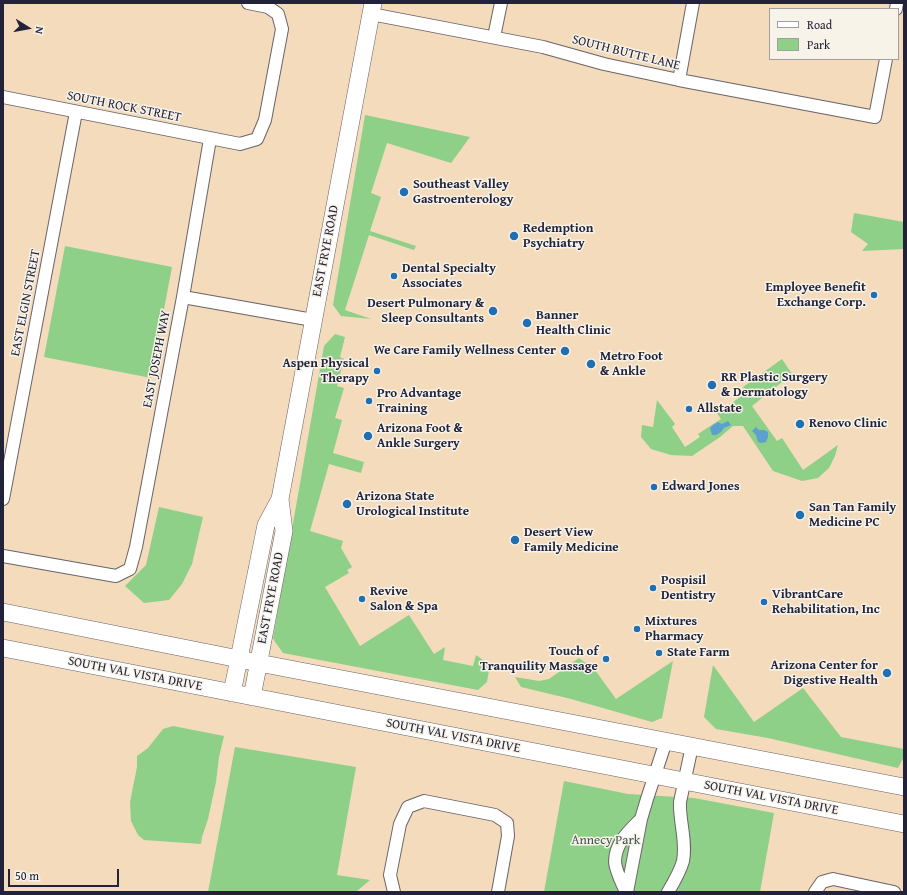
<!DOCTYPE html>
<style>
body{margin:0}
#map{position:relative;width:907px;height:895px;overflow:hidden;background:#f3dbbc;font-family:"Gentium Book Plus",serif}
canvas{display:block}
.frame{position:absolute;inset:0;border:4px solid #22223b;pointer-events:none}
.legend{position:absolute;left:769px;top:8px;width:130px;height:52px;box-sizing:border-box;background:#f7f3e8;border:1px solid #a29fa3;margin:0;padding:5px 7px;list-style:none;font-size:12px;color:#22223b}
.legend li{display:flex;align-items:center;gap:8px;height:20px}
.legend b{width:20px;border:1px solid #a29fa3}
.north{position:absolute;left:8px;top:8px;width:40px;height:40px;-webkit-text-stroke:3px #f7f3e8;paint-order:stroke;rotate:101deg;font-size:11px;font-weight:700;line-height:16px;text-align:center;color:#22223b}
.north::after{content:'';display:block;margin:auto;width:14px;height:18px;background:#22223b;clip-path:polygon(50% 0,100% 100%,50% 72%,0 100%)}
.scale{position:absolute;left:8px;top:869px;width:111px;height:18px;box-sizing:border-box;border:2px solid #22223b;border-top:0;padding-left:5px;font-size:12px;line-height:14px;white-space:nowrap;color:#22223b;-webkit-text-stroke:3px #f7f3e8;paint-order:stroke}
</style>
<div id="map">
<canvas width="907" height="895"></canvas>
<div class="frame"></div>
<ul class="legend">
<li><b style="height:5px;background:#fff"></b>Road</li>
<li><b style="height:11px;background:#8ed088"></b>Park</li>
</ul>
<div class="north">N</div>
<div class="scale">50 m</div>
</div>
<script>
const ctx = document.querySelector('canvas').getContext('2d');
ctx.lineJoin = 'round';
function paint(path, color) { ctx.fillStyle = color; ctx.fill(path, 'evenodd'); }
function stroke(path, color, width, dash) { ctx.strokeStyle = color; ctx.lineWidth = width; ctx.lineCap = dash ? 'butt' : 'round'; ctx.setLineDash(dash || []); ctx.stroke(path); }
function label(font, color, halo, rows, align = 'center') {
  ctx.font = font + ' "Gentium Book Plus",serif'; ctx.lineWidth = 3; ctx.setLineDash([]); ctx.textBaseline = 'middle'; ctx.strokeStyle = halo; ctx.fillStyle = color; for (const [text, x, y, turn = 0] of rows) {
    ctx.save(); ctx.translate(x, y); ctx.rotate((+turn || 0) * Math.PI / 180); ctx.textAlign = isNaN(turn) ? turn : align; if (halo) ctx.strokeText(text, 0, 0); ctx.fillText(text, 0, 0); ctx.restore();
  }
}
const green = new Path2D(`
 M365,115L470,137L451,163L387,143L371,193L381,197L370,231L416,246L414,250L369,235L345,310L371,319L341,316L333,305Z
 M854,213L904,222V249L862,251L868,244L851,232Z
 M65,246L172,267L151,378L44,357Z
 M335,334L345,337L340,357L344,359L337,386L344,388L335,418L342,420L333,453L364,462L361,473L329,464L310,531L343,541L341,548L352,567L347,570L349,573L325,587L360,646L409,615L434,654L445,647L443,660L473,666L476,655L490,665L487,682L478,690L283,653L275,642L273,638L324,346Z
 M782,359L792,374L752,406L777,441L782,438L803,470L838,445L835,456L829,468L818,478L802,481L773,471L743,426H733L720,437L692,456L671,455L651,449L641,437L642,425L653,427L657,400L675,424L672,427L685,447L700,437L698,434L721,419L717,413L746,393L743,387Z
 M159,507L203,517L192,564L182,584L169,600L144,603L125,586L146,565Z
 M579,658L595,670L616,699L673,661L662,718L652,722L571,699L521,687L515,677L539,681L549,679Z
 M713,665L754,722L803,688L841,737L904,749V757L898,768L768,738L716,729L704,717Z
 M173,726L224,736L219,757L216,782L208,819L202,837L201,844L144,840L138,835L131,821L130,802L137,767V756L148,748L163,729Z
 M235,747L356,767L337,875L370,880L356,892H208Z
 M564,781L628,794L694,798L774,813L760,892H544Z`);
const water = new Path2D(`
 M728,421L731,425L724,428L721,432L716,435H712L710,428L713,425L718,422L722,424Z
 M756,427L759,430H764L768,432V437L766,442L761,443L758,442L756,435L752,431Z`);
const street = new Path2D(`
 M896,9L897,3
 M371,14L543,47L604,64L679,80L875,117L886,59
 M494,37L501,3
 M679,80L693,3
 M3,97L240,144L257,139L265,120L282,29L278,14L268,7L248,3
 M183,297L313,320
 M3,499L76,112
 M3,556L116,576L130,569L136,547L183,297L210,139
 M394,892L390,875L400,824L408,807L424,801L495,815L507,823L508,836L498,892
 M626,892C622,883 616,872 615,862C615,843 629,831 641,819
 M627,892L641,819L647,799L666,741
 M668,892C674,882 680,872 683,861C687,841 679,821 680,802L692,746
 M815,892L822,882L833,879L894,892`);
const secondary = new Path2D(`
 M3,612L259,663L904,787
 M3,648L904,824
 M232,693L266,525L280,499L373,3
 M252,697L284,531L280,499`);
const markers = [
 [404,192,5,"#1f6fb2"],
 [514,236,5,"#1f6fb2"],
 [394,276,4,"#1f6fb2"],
 [874,295,4,"#1f6fb2"],
 [493,311,5,"#1f6fb2"],
 [527,323,5,"#1f6fb2"],
 [565,351,5,"#1f6fb2"],
 [591,364,5,"#1f6fb2"],
 [377,371,4,"#1f6fb2"],
 [712,385,5,"#1f6fb2"],
 [369,401,4,"#1f6fb2"],
 [689,409,4,"#1f6fb2"],
 [800,424,5,"#1f6fb2"],
 [368,436,5,"#1f6fb2"],
 [654,487,4,"#1f6fb2"],
 [347,504,5,"#1f6fb2"],
 [800,515,5,"#1f6fb2"],
 [515,540,5,"#1f6fb2"],
 [653,588,4,"#1f6fb2"],
 [362,599,4,"#1f6fb2"],
 [764,602,4,"#1f6fb2"],
 [637,629,4,"#1f6fb2"],
 [659,653,4,"#1f6fb2"],
 [606,659,4,"#1f6fb2"],
 [887,673,5,"#1f6fb2"]
];
const streetNames = [
 ["SOUTH BUTTE LANE",626,53,14],
 ["SOUTH ROCK STREET",124,107,11],
 ["EAST FRYE ROAD",326,251,-79],
 ["EAST ELGIN STREET",26,303,-79],
 ["EAST JOSEPH WAY",157,359,-79],
 ["EAST FRYE ROAD",271,598,-79],
 ["SOUTH VAL VISTA DRIVE",135,674,11],
 ["SOUTH VAL VISTA DRIVE",453,736,11],
 ["SOUTH VAL VISTA DRIVE",771,798,11]
];
const poiNames = [
 ["Southeast Valley",413,185],
 ["Gastroenterology",413,200],
 ["Redemption",523,229],
 ["Psychiatry",523,244],
 ["Dental Specialty",402,269],
 ["Associates",402,284],
 ["Employee Benefit",866,288,"right"],
 ["Exchange Corp.",866,303,"right"],
 ["Desert Pulmonary &",484,304,"right"],
 ["Sleep Consultants",484,319,"right"],
 ["Banner",536,316],
 ["Health Clinic",536,331],
 ["We Care Family Wellness Center",556,351,"right"],
 ["Metro Foot",600,357],
 ["& Ankle",600,372],
 ["Aspen Physical",369,364,"right"],
 ["Therapy",369,379,"right"],
 ["RR Plastic Surgery",721,378],
 ["& Dermatology",721,393],
 ["Pro Advantage",377,394],
 ["Training",377,409],
 ["Allstate",697,409],
 ["Renovo Clinic",809,424],
 ["Arizona Foot &",377,429],
 ["Ankle Surgery",377,444],
 ["Edward Jones",662,487],
 ["Arizona State",356,497],
 ["Urological Institute",356,512],
 ["San Tan Family",809,508],
 ["Medicine PC",809,523],
 ["Desert View",524,533],
 ["Family Medicine",524,548],
 ["Pospisil",661,581],
 ["Dentistry",661,596],
 ["Revive",370,592],
 ["Salon & Spa",370,607],
 ["VibrantCare",772,595],
 ["Rehabilitation, Inc",772,610],
 ["Mixtures",645,622],
 ["Pharmacy",645,637],
 ["Touch of",598,652,"right"],
 ["Tranquility Massage",598,667,"right"],
 ["State Farm",667,653],
 ["Arizona Center for",878,666,"right"],
 ["Digestive Health",878,681,"right"]
];
const parkNames = [
 ["Annecy Park",606,841]
];
paint(green, '#8ed088');
paint(water, '#5ca0d0');
stroke(street, '#6b6368', 14);
stroke(secondary, '#6b6368', 18);
stroke(street, '#fff', 12);
stroke(secondary, '#fff', 17);
for (const [x, y, r, color] of markers) { const dot = new Path2D(); dot.arc(x, y, r, 0, 2 * Math.PI); ctx.fillStyle = color; ctx.fill(dot); stroke(dot, '#f7f3e8', 1.5); }
label('13px', '#22223b', '#f7f3e8', streetNames);
label('bold 13px', '#22223b', '#f7f3e8', poiNames, 'left');
label('13px', '#425652', '#f7f3e8', parkNames);
</script>
